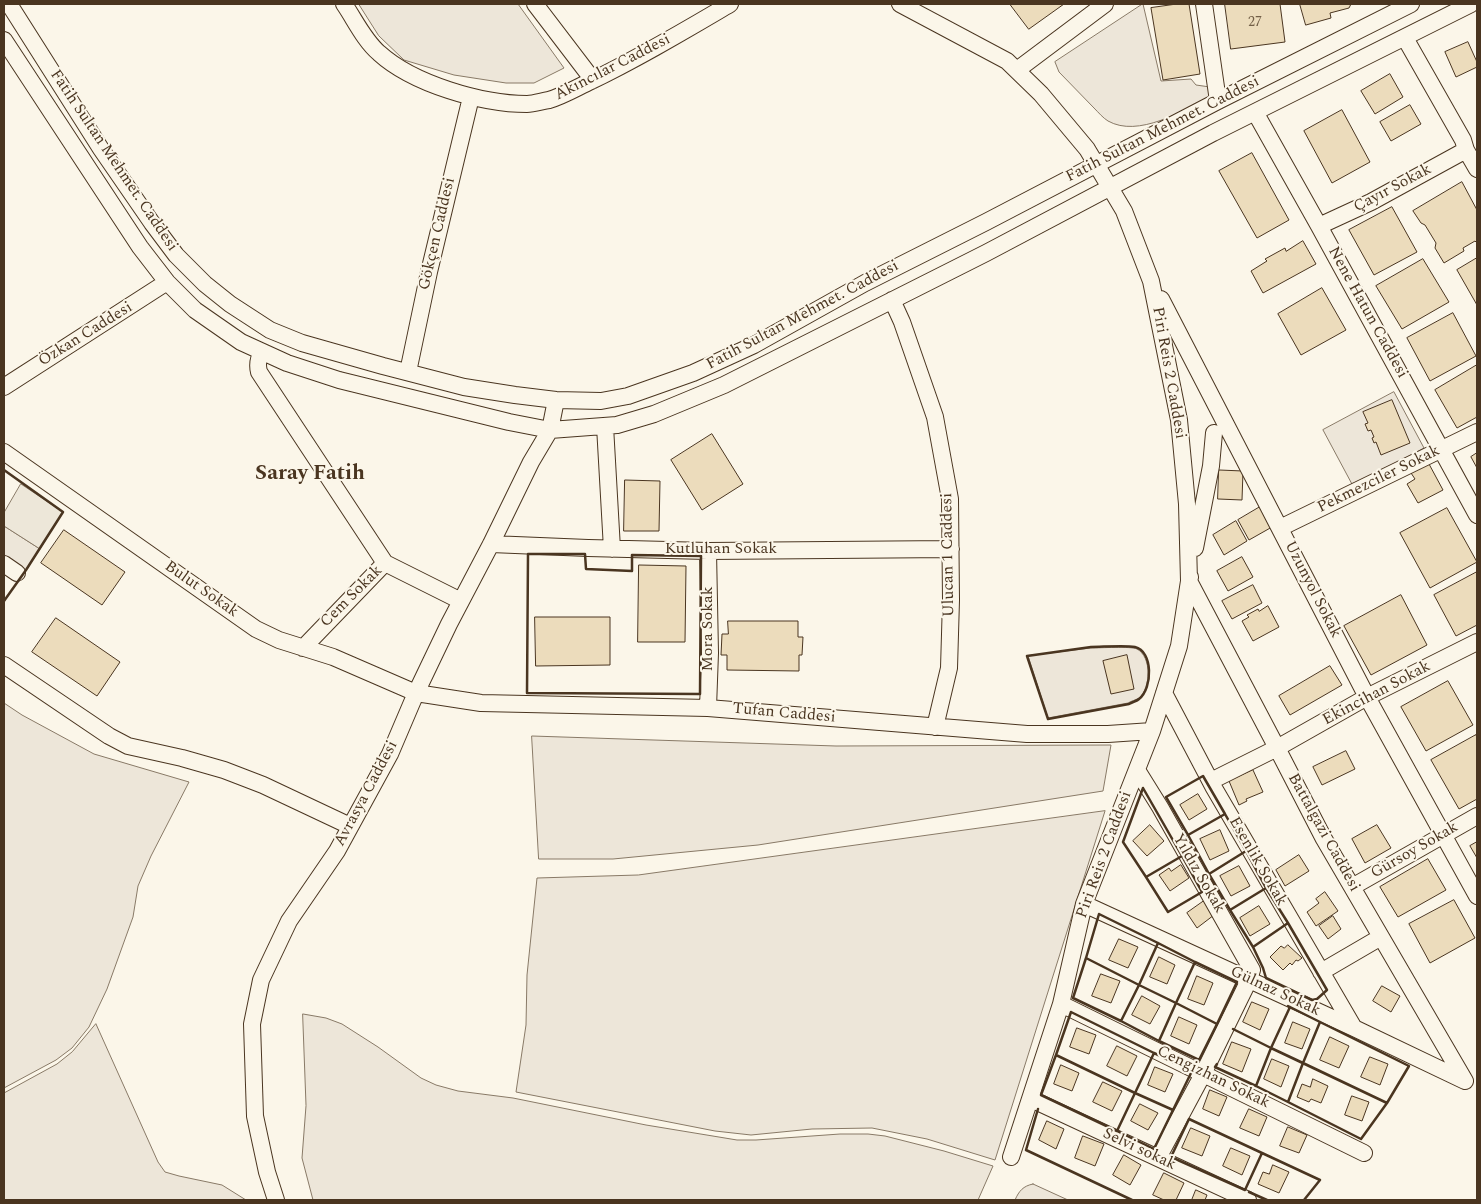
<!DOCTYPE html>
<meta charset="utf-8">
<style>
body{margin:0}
#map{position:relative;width:1481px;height:1204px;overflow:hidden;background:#fbf6e9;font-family:Spectral,serif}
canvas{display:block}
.frame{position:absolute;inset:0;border:5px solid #4a3520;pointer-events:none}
</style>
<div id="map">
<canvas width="1481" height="1204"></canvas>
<div class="frame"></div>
</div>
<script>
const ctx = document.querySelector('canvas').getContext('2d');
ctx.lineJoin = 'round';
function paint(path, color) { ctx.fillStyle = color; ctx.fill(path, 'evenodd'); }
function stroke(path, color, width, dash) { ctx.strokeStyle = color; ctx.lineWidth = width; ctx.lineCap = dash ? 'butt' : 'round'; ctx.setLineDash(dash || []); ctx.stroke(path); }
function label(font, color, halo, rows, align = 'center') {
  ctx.font = font + ' Spectral,serif'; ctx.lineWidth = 4; ctx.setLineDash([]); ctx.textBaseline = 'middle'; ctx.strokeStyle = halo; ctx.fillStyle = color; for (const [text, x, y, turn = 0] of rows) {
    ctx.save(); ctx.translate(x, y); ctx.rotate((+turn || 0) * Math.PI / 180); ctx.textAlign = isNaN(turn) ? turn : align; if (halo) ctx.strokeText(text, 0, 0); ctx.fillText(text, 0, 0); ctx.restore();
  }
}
const green = new Path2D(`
 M359,4H518L564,68L534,83H506L454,75L404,60L379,36Z
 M1143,4L1161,81L1191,79L1196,85L1210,87L1211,93L1209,97C1183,111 1138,138 1108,121C1103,118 1098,112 1094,108C1082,96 1071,84 1059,72L1055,62Z
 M1394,392L1424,448L1353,486L1323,430Z
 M4,526L40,549L26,570L4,555Z
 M1091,648C1101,648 1130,646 1137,649C1152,657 1151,688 1139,698C1136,700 1131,701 1128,703L1048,718L1028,656Z
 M4,703L22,715L94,754L189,782L151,856L138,886L133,917L107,989L89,1027L72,1048L56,1060L4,1088Z
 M532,736L836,746L1111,745L1103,791L758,845L613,859H539Z
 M1105,811L995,1160L927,1139L872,1128L812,1129L751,1135L715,1131L516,1092L526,1025L527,975L537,878L638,875Z
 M303,1014L326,1018L342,1024L378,1047L421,1078L436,1085L458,1091L513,1098L646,1125L737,1140H756L840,1134H868L885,1136L944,1151L993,1166L978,1200H313L302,1158L306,1106Z
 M96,1024L158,1162L165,1172L179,1176L222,1185L246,1200H4V1093L57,1064L72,1052Z
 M1033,1184L1068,1200H1015C1019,1191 1023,1186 1033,1184Z`);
const parking = new Path2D(`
 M21,484L63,512L40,549L4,526V513Z`);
const building = new Path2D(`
 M1010,4H1064L1029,29Z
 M1177,4H1189L1200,74L1163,80L1151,8Z
 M1225,4H1280L1285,42L1231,49Z
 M1300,4H1351L1349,8L1330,13L1331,18L1306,25Z
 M1468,42L1477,62V67L1456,77L1445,52Z
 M1390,74L1403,97L1375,114L1361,91Z
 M1410,105L1421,124L1391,141L1380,122Z
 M1342,110L1370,162L1332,183L1304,131Z
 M1252,153L1289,220L1257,238L1219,171Z
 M1462,182L1477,210V243L1475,241L1463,248L1464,251L1444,263L1435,248L1436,243L1425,225L1421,223L1413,211Z
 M1392,207L1417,252L1374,275L1349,230Z
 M1303,241L1316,264L1263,293L1251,271L1267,261L1265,259L1285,248L1286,251Z
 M1477,258V305L1457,270Z
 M1423,259L1449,302L1402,329L1376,286Z
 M1322,288L1346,330L1301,355L1278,314Z
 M1453,313L1476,356L1430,381L1407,338Z
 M1477,365V417L1457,428L1435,390Z
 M1392,400L1410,443L1381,455L1376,442L1374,443L1372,438L1374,437L1371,430L1368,431L1365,424L1368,423L1363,412Z
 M712,434L743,484L702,510L671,460Z
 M1477,453V468L1471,457Z
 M1429,464L1443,490L1418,503L1407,484L1415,479L1411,473Z
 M1219,470L1243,471L1242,500L1218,499Z
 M625,480L660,481L659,531H624Z
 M1260,507L1272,527L1249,540L1238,520Z
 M1447,508L1477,562L1430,588L1400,533Z
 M1236,521L1247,541L1224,555L1213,535Z
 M64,530L125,572L102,605L41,563Z
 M1242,557L1253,577L1228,591L1217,571Z
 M639,565L686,566L685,642H638Z
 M1477,572V625L1456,636L1434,595Z
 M1253,585L1262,603L1232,619L1222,601Z
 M1401,595L1427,645L1371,675L1344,626Z
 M1268,606L1279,627L1253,641L1242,621L1249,617L1247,615L1258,609L1259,611Z
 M535,617H610V665L536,666Z
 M56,618L120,662L97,696L32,652Z
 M728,621H798V637H803L802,655H799V671L727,670V655H721L722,634H728Z
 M1127,655L1134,689L1111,694L1103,661Z
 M1330,666L1342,685L1290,715L1279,696Z
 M1448,681L1473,725L1426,751L1401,707Z
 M1476,735L1477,738V799L1459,809L1431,760Z
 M1346,751L1355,769L1322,785L1313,767Z
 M1253,770L1263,792L1246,799L1247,801L1239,805L1229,781Z
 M1198,794L1207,809L1189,820L1180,805Z
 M1150,825L1164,841L1147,856L1133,841Z
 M1377,825L1391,848L1365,863L1352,839Z
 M1220,830L1229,851L1210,860L1200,839Z
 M1477,842V858L1470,846Z
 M1299,855L1309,871L1285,886L1276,870Z
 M1428,859L1446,890L1398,917L1380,887Z
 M1181,865L1189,878L1170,891L1159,875L1169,868L1171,871Z
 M1239,866L1250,886L1231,896L1220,876Z
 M1325,892L1338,911L1316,926L1307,912L1319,903L1316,899Z
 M1454,900L1475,938L1430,963L1409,924Z
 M1204,901L1214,915L1197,928L1187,913Z
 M1259,906L1270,924L1250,936L1240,918Z
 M1333,916L1341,929L1328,939L1319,926Z
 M1119,939L1138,947L1128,968L1109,960Z
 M1288,945L1302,958L1298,961L1296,960L1292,965L1290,963L1283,970L1270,957L1281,946L1284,948Z
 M1159,957L1175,965L1167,984L1150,977Z
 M1101,974L1120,981L1111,1003L1092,996Z
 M1197,976L1213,983L1204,1005L1188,999Z
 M1382,986L1400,996L1391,1012L1373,1001Z
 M1142,996L1160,1006L1150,1024L1132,1015Z
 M1252,1002L1269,1009L1260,1030L1243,1022Z
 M1179,1017L1197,1025L1189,1044L1171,1036Z
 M1293,1022L1310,1029L1302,1049L1285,1043Z
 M1077,1028L1096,1035L1089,1054L1070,1047Z
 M1330,1037L1349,1046L1339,1068L1320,1060Z
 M1232,1042L1251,1049L1242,1072L1223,1064Z
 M1117,1046L1137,1056L1127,1076L1107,1066Z
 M1370,1057L1388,1064L1380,1085L1361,1077Z
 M1272,1059L1289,1066L1281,1087L1264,1079Z
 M1061,1065L1079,1073L1072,1091L1054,1084Z
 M1155,1067L1173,1074L1165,1092L1148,1085Z
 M1313,1079L1328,1086L1321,1103L1311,1099L1309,1102L1297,1097L1302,1084L1310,1087Z
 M1103,1082L1122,1091L1112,1111L1093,1102Z
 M1210,1090L1227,1097L1219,1116L1203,1109Z
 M1352,1096L1369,1102L1362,1121L1345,1115Z
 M1140,1104L1158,1113L1148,1130L1131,1121Z
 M1249,1109L1267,1117L1259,1136L1240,1128Z
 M1047,1121L1064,1129L1056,1149L1039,1140Z
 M1288,1127L1307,1135L1299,1153L1280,1146Z
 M1191,1128L1210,1136L1202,1156L1182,1148Z
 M1083,1136L1104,1144L1095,1166L1075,1158Z
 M1231,1148L1250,1156L1242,1175L1223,1166Z
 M1124,1155L1141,1165L1130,1185L1113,1175Z
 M1273,1165L1289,1172L1279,1193L1258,1184L1263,1172L1269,1174Z
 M1164,1173L1184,1183L1176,1200H1164L1153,1195Z
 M1196,1190L1207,1195L1205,1200H1192Z`);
const minor = new Path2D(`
 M9,4L101,149L152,223L176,255L205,284L230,304L270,330L302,343L383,366L464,387L515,395L556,400L601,401L628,396L693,373L754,345L865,283L986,222L1218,101L1411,4
 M344,4C355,20 364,40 379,53C413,84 482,104 527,104C534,104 542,101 549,100C563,96 578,87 591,81C639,58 684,31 730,4
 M535,4L593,80
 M900,4L1007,61L1041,94L1087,149L1124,211L1151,281L1179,420L1187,504L1189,581L1179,646L1152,731L1084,904L1061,1004L1011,1157
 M1204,4L1218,101
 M1405,38L1463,140L1466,150L1477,169
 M4,40L140,247L167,282L195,310L241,342L287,363L339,380L509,422L550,430L617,425L654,414L724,385L986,253L1213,133L1471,4
 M1017,70L1105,4
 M1255,112L1319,226L1477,515
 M1319,226L1371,202L1466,150
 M1161,299L1367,697L1477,896
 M892,300L902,322L935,417L950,499L951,600L949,668L935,727
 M262,352C258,359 257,364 259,372L385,563
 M408,372L429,272L471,97
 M4,387L167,282
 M605,426L612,549
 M4,452L256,629L279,640L333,657L416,693L481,703L708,708L1027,734H1108L1152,731
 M1280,528L1477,432
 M491,544L588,548L708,551L951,549
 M1195,548L1211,466L1214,433
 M4,564L17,573
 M1190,577L1189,581L1277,748L1324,839L1465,1081
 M303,648L385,563L461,601
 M4,665L109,736L128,746L182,758L224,770L263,785L350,826
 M1164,693L1214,788L1354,1028
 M708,708L710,653L708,551
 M1137,770L1160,807L1252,970L1249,980L1203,1074L1158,1158
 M1211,781L1277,748L1367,697L1477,642
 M1352,887L1477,816
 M1084,904L1354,1028L1465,1081
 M1321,972L1381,937
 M1061,1004L1364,1153
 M1031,1099L1248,1200
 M276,1200L267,1172L255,1116L252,1024L261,980L289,921L337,851L390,754L416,693L449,624L491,544L531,462L550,430L556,400`);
const wall = new Path2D(`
 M4,470L63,512L26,570L4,601
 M528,554H585L586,569L632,571V555L701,556L700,694L527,693Z
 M1091,647C1102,647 1125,645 1135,647C1153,651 1153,688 1139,699C1137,701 1132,702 1129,704L1048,719L1027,656Z
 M1203,776L1225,814L1188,835L1166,797Z
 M1143,788L1182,856L1146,877L1123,842Z
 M1225,814L1246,851L1209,874L1188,835Z
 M1246,851L1266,888L1230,910L1209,874Z
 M1182,856L1202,892L1168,912L1146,877Z
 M1266,888L1288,923L1253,947L1230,910Z
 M1099,914L1158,943L1139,985L1086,958Z
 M1288,923L1327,990L1317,999L1312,1000L1266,978L1263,968L1253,947Z
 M1158,943L1195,962L1176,1003L1139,985Z
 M1086,958L1139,985L1121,1021L1073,998Z
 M1195,962L1237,982L1217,1024L1176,1003Z
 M1139,985L1176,1003L1159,1041L1121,1021Z
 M1176,1003L1217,1024L1199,1060L1159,1041Z
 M1290,1007L1320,1022L1303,1063L1271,1048Z
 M1071,1012L1154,1053L1135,1093L1056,1055Z
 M1320,1022L1409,1066L1387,1103L1303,1063Z
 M1233,1029L1271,1048
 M1233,1029L1271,1048L1290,1007L1288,1006
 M1154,1053L1192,1071L1173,1110L1135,1093Z
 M1056,1055L1135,1093L1117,1131L1041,1095Z
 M1303,1063L1288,1102L1256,1086L1271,1048L1387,1103L1361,1139L1288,1102L1303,1063
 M1217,1064L1215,1067L1256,1086V1085
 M1135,1093L1173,1110L1154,1149L1117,1131Z
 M1038,1109L1026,1150L1132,1200
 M1189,1119L1262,1153L1245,1190L1171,1157Z
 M1262,1153L1320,1180L1304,1200
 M1249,1192L1267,1200`);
const numberNames = [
 ["27",1255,23]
];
const streetNames = [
 ["Akıncılar Caddesi",613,68,-27],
 ["Fatih Sultan Mehmet. Caddesi",1163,130,-27],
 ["Fatih Sultan Mehmet. Caddesi",113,161,56],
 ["Çayır Sokak",1393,189,-28],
 ["Gökçen Caddesi",438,234,-77],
 ["Nene Hatun Caddesi",1367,313,61],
 ["Fatih Sultan Mehmet. Caddesi",803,316,-28],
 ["Özkan Caddesi",86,335,-32],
 ["Piri Reis 2 Caddesi",1168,373,80],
 ["Pekmezciler Sokak",1379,480,-26],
 ["Kutluhan Sokak",721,550],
 ["Ulucan 1 Caddesi",949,555,-91],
 ["Bulut Sokak",201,590,35],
 ["Uzunyol Sokak",1312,590,63],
 ["Cem Sokak",352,597,-45],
 ["Mora Sokak",709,629,-90],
 ["Ekincihan Sokak",1377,694,-28],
 ["Tufan Caddesi",784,714,5],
 ["Avrasya Caddesi",367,794,-62],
 ["Battalgazi Caddesi",1323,833,61],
 ["Gürsoy Sokak",1415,851,-30],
 ["Piri Reis 2 Caddesi",1105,855,-70],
 ["Esenlik Sokak",1257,862,60],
 ["Yıldız Sokak",1198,874,60],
 ["Gülnaz Sokak",1275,992,25],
 ["Cengizhan Sokak",1213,1078,26],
 ["Selvi sokak",1139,1150,25]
];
const districtNames = [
 ["Saray Fatih",310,475]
];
paint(green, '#ede6d9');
stroke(green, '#887966', 1);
paint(parking, '#ede7d9');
stroke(parking, '#887966', 1);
paint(building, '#ecdcbc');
stroke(building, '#4a3520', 1);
stroke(minor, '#4a3520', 18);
stroke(minor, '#fbf6e9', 16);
stroke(wall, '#4a3520', 2.5);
label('14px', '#725f47', null, numberNames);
label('16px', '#4a3520', '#fbf6e9', streetNames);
label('bold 21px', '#4a3520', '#fbf6e9', districtNames);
</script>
